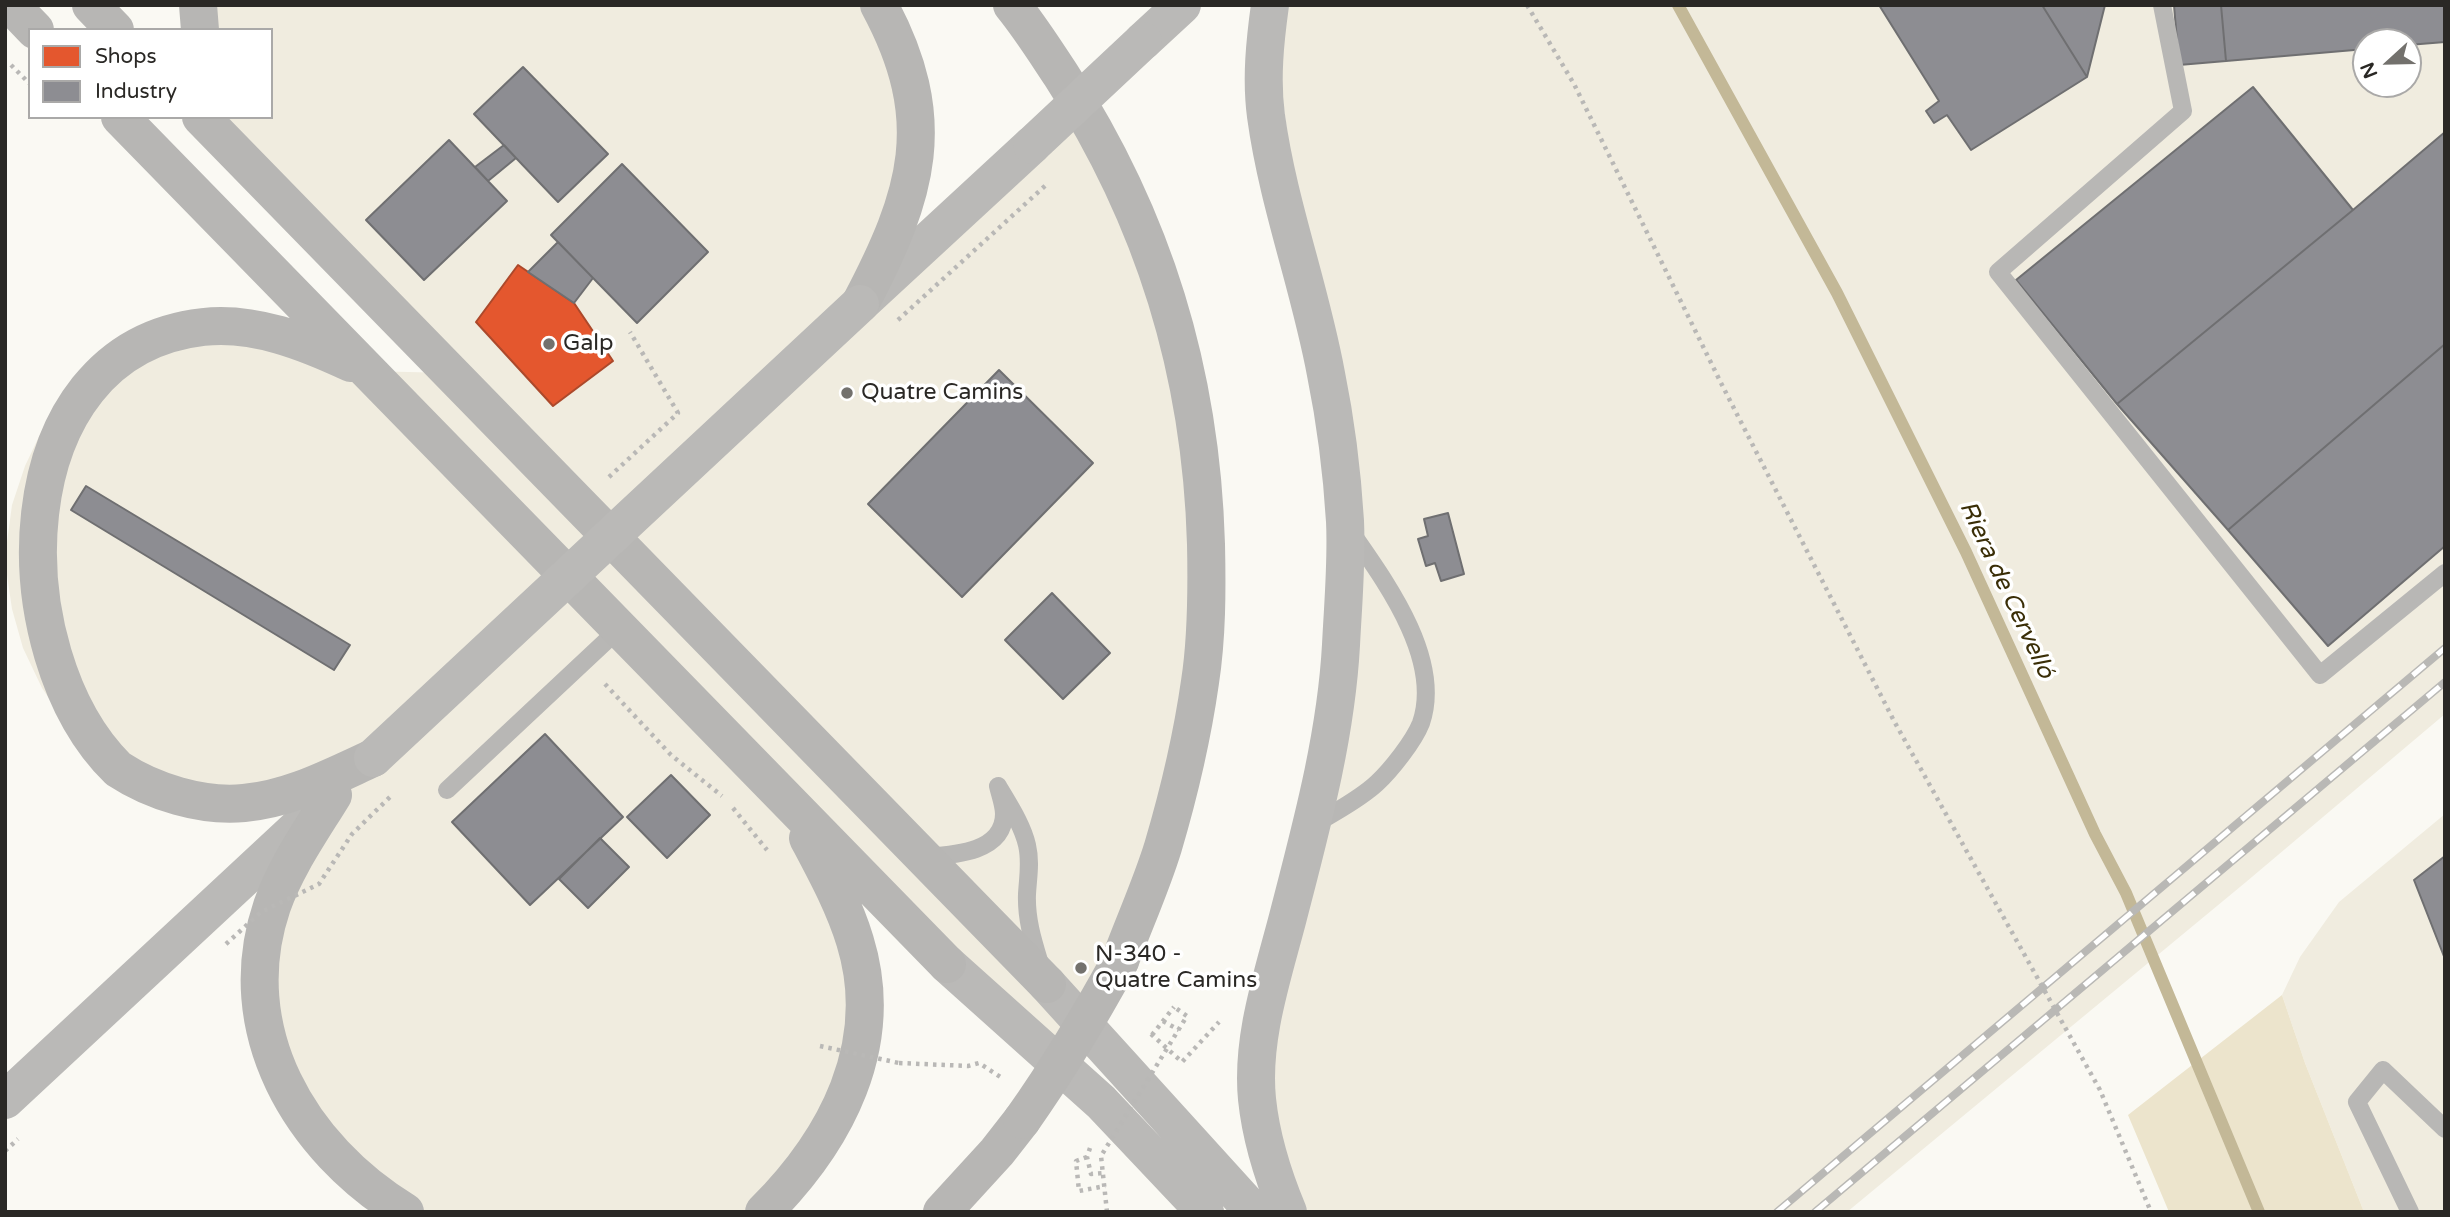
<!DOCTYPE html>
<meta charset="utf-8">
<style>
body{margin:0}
#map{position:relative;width:2450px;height:1217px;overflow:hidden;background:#faf9f3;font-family:"Varela Round",sans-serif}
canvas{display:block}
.frame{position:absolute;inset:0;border:7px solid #2a2825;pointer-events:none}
.legend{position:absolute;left:28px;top:28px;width:245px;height:91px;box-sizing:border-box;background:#fff;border:2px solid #aaa9a8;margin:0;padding:9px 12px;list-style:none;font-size:21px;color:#2a2825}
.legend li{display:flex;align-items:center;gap:14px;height:35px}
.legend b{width:35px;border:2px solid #aaa9a8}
.north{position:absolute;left:2352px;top:28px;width:70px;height:70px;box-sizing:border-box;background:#fff;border:2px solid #aaa9a8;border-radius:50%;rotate:248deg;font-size:19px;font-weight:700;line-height:28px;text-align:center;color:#2a2825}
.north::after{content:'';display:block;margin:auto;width:24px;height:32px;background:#73716d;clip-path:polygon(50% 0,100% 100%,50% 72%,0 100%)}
</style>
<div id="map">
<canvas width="2450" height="1217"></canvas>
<div class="frame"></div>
<ul class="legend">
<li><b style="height:19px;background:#e4572e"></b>Shops</li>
<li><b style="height:19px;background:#8d8d92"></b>Industry</li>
</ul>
<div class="north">N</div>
</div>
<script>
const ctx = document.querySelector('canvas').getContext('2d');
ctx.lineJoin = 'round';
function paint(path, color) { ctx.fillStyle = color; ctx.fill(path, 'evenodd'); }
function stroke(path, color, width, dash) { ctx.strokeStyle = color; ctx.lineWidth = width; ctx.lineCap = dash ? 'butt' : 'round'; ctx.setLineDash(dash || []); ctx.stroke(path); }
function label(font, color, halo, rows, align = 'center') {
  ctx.font = font + ' "Varela Round",sans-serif'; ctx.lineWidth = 7; ctx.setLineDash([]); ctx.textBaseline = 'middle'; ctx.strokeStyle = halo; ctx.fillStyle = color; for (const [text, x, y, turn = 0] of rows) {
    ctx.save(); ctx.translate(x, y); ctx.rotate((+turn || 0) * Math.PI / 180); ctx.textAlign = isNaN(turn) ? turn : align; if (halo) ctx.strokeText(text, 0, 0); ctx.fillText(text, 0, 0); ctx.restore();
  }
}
const built = new Path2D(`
 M198,5H879L908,70L890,248L1076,105L1196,420L1186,764L1050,1081L792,805L837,893L864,1035L764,1212H405L310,1128L260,966L333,795L209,801L65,722L42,688L23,648L12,609L7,575V542L12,505L25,466L44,426L63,400L206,326L368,371L449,373L226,117H271V30H200Z
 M1270,5H2445V714L2246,882L1847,1212H1288L1257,1097L1340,656L1310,300ZM2366,42H2408V84H2366Z
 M2445,814V1212H2364L2305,1063L2282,995L2300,957L2339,902Z`);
const green = new Path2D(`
 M2282,995L2305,1063L2364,1212H2169L2128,1115Z`);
const shops = new Path2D(`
 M518,265L574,303L613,361L553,406L476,322Z`);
const industry = new Path2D(`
 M1879,5H2042L2087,77L1971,150L1947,115L1934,123L1926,111L1939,101Z
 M2042,5H2105L2087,77Z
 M2174,5H2221L2226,61L2179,65Z
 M2221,5H2445V42L2408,45V42H2366V49L2226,61Z
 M523,67L608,154L558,202L474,114Z
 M2253,87L2353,210L2117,404L2016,280Z
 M2445,132V344L2228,530L2117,404L2353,210Z
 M449,140L507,201L424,280L366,220Z
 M504,145L516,158L488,181L475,167Z
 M622,164L708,252L637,323L551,235Z
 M558,242L593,278L574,303L528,272Z
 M2445,344V546L2328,646L2228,530Z
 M999,370L1093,463L962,597L868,504Z
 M86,486L350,645L334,670L71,510Z
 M1448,513L1464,574L1441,581L1435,563L1426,566L1418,539L1428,536L1424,519Z
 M1052,593L1110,653L1063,699L1005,640Z
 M545,734L623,817L530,905L452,822Z
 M671,775L710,815L667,858L627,817Z
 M600,838L629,867L588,908L559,879Z
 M2445,856V959L2414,880Z`);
const stream = new Path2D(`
 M1678,5L1837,293L1966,552L2095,834L2126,893L2259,1212`);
const path = new Path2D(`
 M1527,5L1574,84L1721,383L1894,721L2100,1090L2151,1212
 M11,65L30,84
 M609,477L678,413L630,332
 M605,684L671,755L722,796
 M733,808L767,850
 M1163,1021L1179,1030
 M1151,1034L1182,1062L1219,1022
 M1152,1035L1174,1007
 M899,1063L968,1066L979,1063L1002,1078
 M1090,1148L1087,1157L1091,1174L1103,1173
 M5,1151L18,1139
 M1087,1157L1076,1161L1079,1191L1105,1186`);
const service = new Path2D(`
 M2162,5L2183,111L1998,272L2320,675L2445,573
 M447,790L620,628
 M1314,825C1334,812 1359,800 1377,783C1391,770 1414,741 1421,723C1443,659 1385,581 1351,532
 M924,857C952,855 1004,853 1004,814C1004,805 1000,795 998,786C1009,805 1022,824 1027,845C1031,862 1028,877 1027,894C1026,919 1033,941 1040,964
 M2410,1212L2357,1102L2383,1070L2445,1129`);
const primary = new Path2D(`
 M1270,5C1265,41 1261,79 1266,116C1278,204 1310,287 1326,374C1336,423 1342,472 1345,521C1347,562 1343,604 1341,645C1336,737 1311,828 1288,917C1273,975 1251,1038 1257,1099C1261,1138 1273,1176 1288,1212
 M1143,41L1182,5
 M862,302L1032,145
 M947,964L1101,1102L1205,1212
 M1047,984L1254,1212
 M5,1100L319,808`);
const trunk = new Path2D(`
 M11,5L35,30
 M91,5L115,30
 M198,5L200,30
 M1012,5C1030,27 1045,51 1061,75C1154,219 1201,372 1206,544C1207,590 1207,637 1200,682C1192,738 1179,793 1163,847C1151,886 1134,923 1120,961
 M120,117L947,964
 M201,117L1047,984
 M860,304C918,194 941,120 879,5
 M351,363C306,342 254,321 203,327C0,350 0,653 118,769C153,792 202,807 244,803C290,799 331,777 373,758
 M333,795C311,831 286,866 272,906C230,1030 300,1148 405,1212
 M764,1212C836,1140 887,1045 855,941C844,905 826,872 808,838
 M942,1212L997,1152L1022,1120`);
const rail = new Path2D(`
 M1777,1212L2445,648
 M1815,1212L2445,682`);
const pathBridge = new Path2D(`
 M898,320L1046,185
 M226,944L261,912L319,884L352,834L391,796
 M820,1046L899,1063
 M1107,1212L1101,1156L1187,1016L1174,1007`);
const primaryBridge = new Path2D(`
 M1032,145L1143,41
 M373,758L860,304`);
const trunkBridge = new Path2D(`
 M1022,1120C1058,1069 1090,1016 1120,961`);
const markers = [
 [549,344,7,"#73716d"],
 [847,393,7,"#73716d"],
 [1081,968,7,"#73716d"]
];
const poiNames = [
 ["Galp",563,344],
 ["Quatre Camins",861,393],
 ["N-340 -",1095,955],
 ["Quatre Camins",1095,981]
];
const waterNames = [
 ["Riera de Cervelló",2006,590,65]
];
paint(built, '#f0ecdf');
paint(green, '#ece4cc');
paint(shops, '#e4572e');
stroke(shops, '#ac492b', 2);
paint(industry, '#8d8d92');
stroke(industry, '#6f6f71', 2);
stroke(stream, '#c3b897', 12);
stroke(path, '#b9b8b6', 4.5, [3.5, 5]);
stroke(service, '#b8b7b5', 18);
stroke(primary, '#bab9b7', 38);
stroke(trunk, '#b7b6b4', 38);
stroke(rail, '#b9b8b5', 8);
stroke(rail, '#fff', 5, [16]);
stroke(pathBridge, '#b9b8b6', 4.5, [3.5, 5]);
stroke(primaryBridge, '#bab9b7', 38);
stroke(trunkBridge, '#b7b6b4', 38);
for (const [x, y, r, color] of markers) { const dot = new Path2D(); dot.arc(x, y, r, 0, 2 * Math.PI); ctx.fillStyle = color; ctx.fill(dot); stroke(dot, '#fff', 2.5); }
label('23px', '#2a2825', '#fff', poiNames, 'left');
label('italic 24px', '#3a2e07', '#fff', waterNames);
</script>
